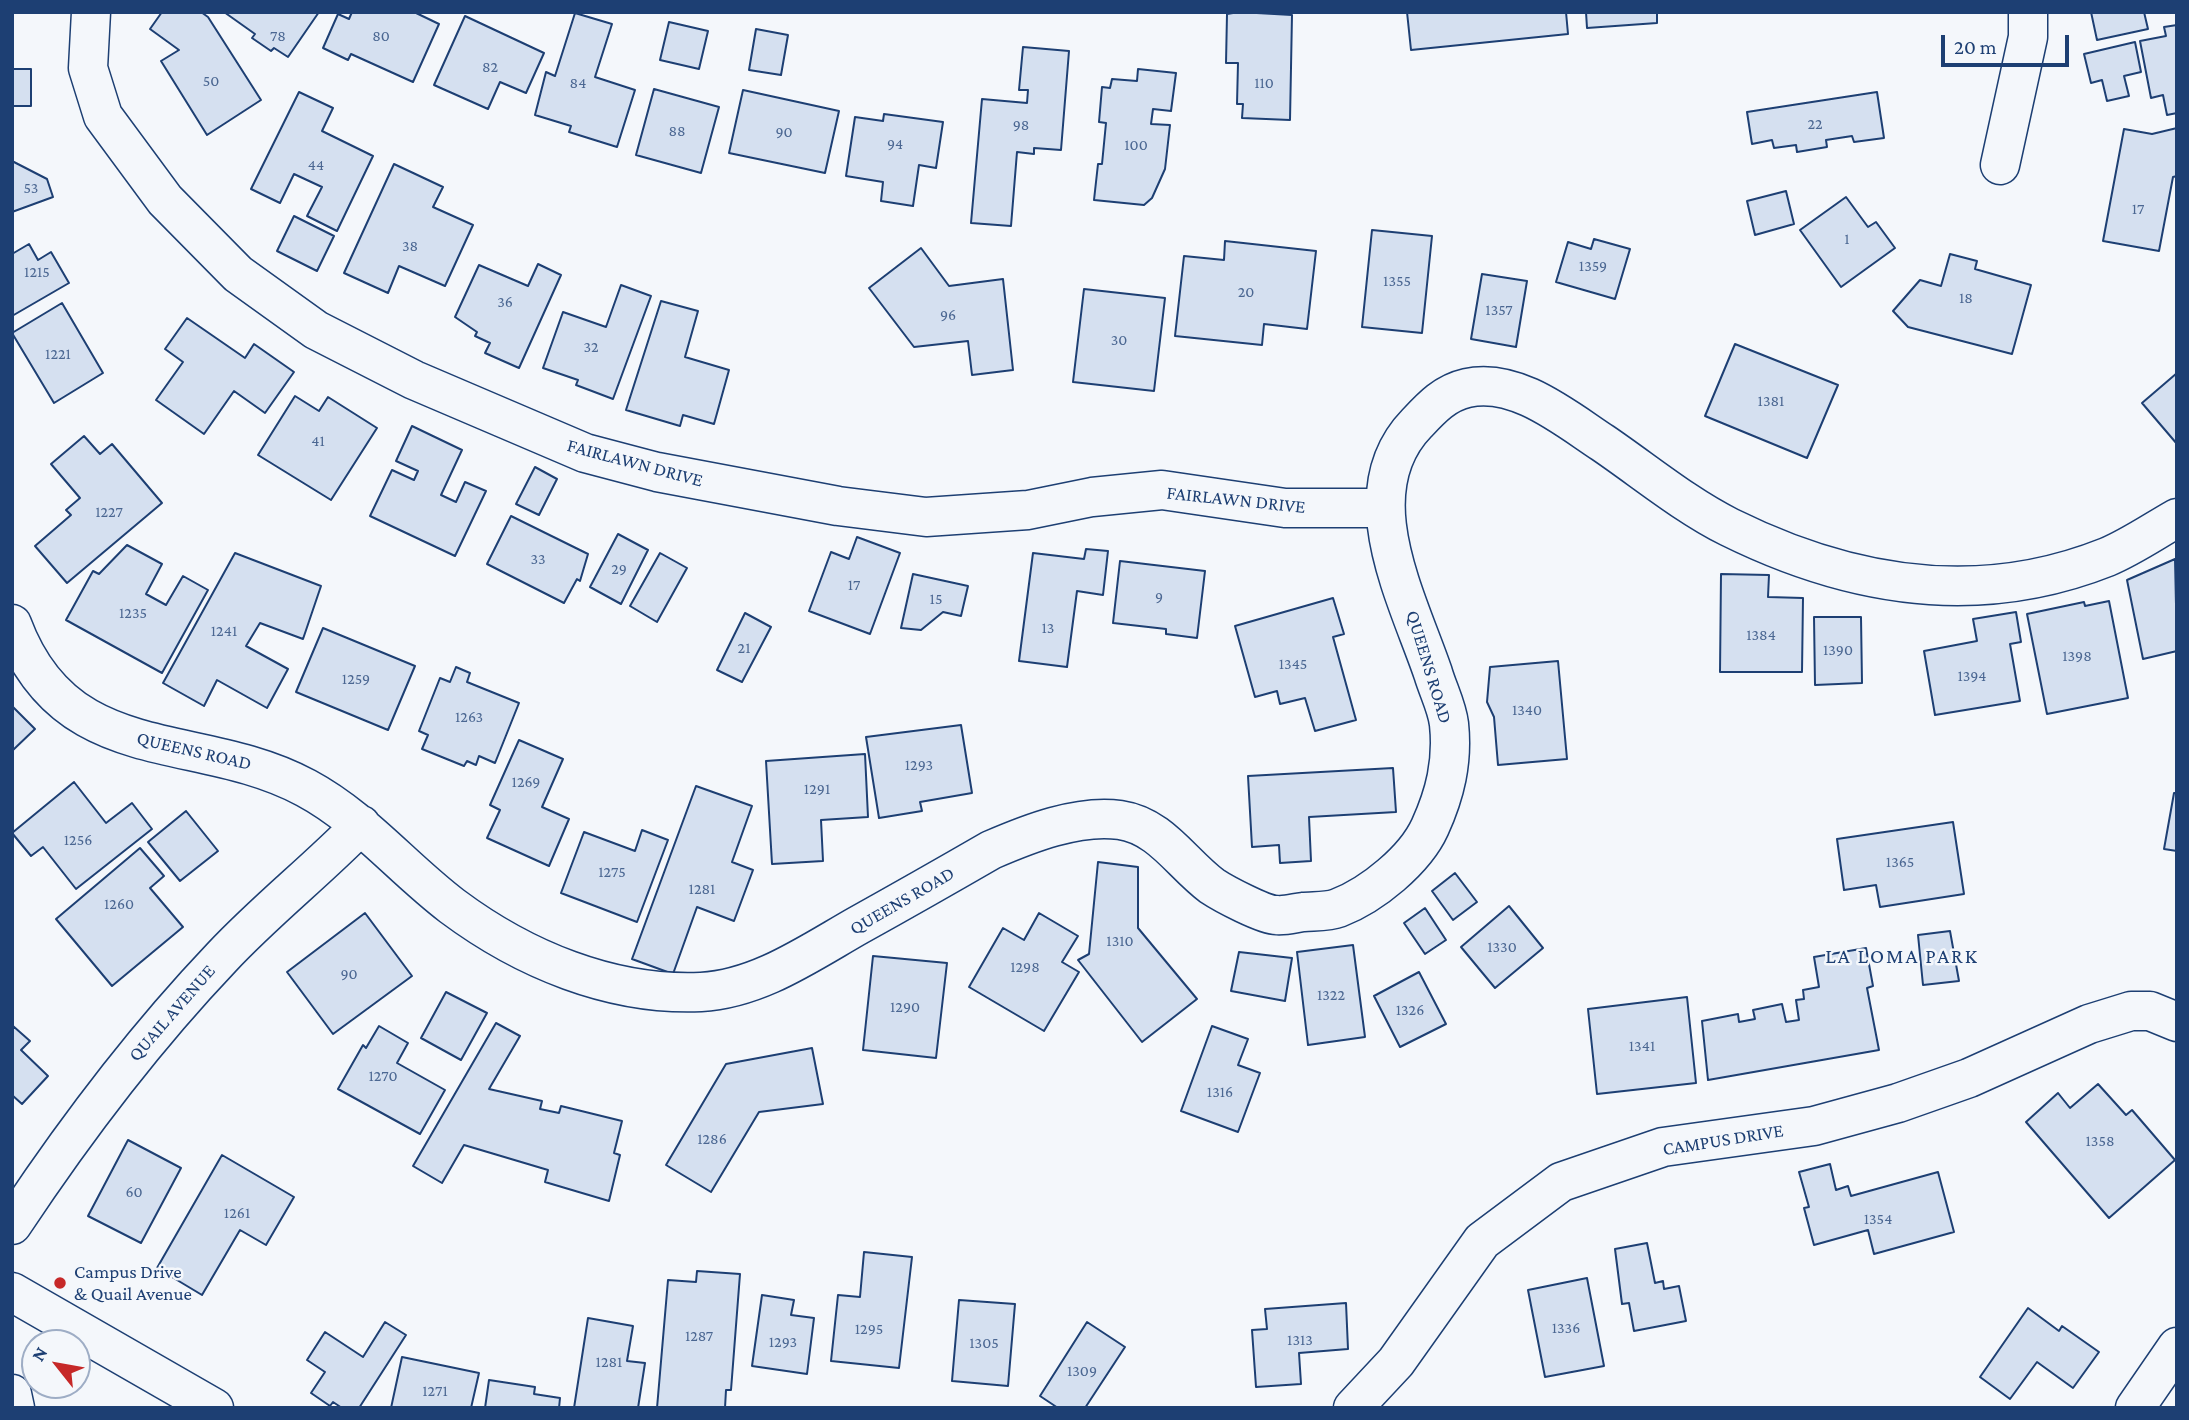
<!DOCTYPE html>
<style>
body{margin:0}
#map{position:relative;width:2189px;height:1420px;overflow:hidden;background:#f4f7fb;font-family:"Crimson Pro",serif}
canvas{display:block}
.frame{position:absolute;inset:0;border:14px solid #1d3f73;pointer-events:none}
.north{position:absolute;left:21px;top:1329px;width:70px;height:70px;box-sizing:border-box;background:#f4f7fb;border:2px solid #9eadc5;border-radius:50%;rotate:301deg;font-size:19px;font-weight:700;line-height:28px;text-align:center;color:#1d3f73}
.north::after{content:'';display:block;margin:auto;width:24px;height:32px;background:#c62828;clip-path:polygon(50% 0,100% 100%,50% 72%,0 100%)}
.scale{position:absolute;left:1941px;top:35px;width:128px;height:32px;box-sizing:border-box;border:4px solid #1d3f73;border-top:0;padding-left:9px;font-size:21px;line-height:24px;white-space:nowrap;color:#1d3f73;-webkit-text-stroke:5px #f4f7fb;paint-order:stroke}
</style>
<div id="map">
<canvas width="2189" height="1420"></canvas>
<div class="frame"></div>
<div class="north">N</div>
<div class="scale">20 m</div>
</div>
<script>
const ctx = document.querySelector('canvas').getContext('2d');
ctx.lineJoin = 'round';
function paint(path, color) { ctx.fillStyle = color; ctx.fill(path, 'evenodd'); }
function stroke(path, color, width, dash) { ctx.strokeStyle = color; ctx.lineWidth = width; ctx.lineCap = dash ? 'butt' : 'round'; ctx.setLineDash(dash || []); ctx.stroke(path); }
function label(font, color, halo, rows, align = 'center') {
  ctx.font = font + ' "Crimson Pro",serif'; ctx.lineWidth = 5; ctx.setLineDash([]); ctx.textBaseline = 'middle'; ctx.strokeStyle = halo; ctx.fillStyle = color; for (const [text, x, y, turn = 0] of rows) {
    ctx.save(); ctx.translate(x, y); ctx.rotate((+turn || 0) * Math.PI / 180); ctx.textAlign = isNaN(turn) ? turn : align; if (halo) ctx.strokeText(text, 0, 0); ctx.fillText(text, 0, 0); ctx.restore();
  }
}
const building = new Path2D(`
 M162,12H201L208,17L261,100L207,135L161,61L179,50L150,29Z
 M224,12H319L288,57L274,48L271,51L252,38L255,34Z
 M352,12H414L439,24L413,82L351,54L348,60L323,48L338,14L349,19Z
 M1239,12L1292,15L1290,120L1242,118L1243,104H1237L1238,63H1226L1227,14Z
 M1407,12H1566L1568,34L1411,50Z
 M1586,12H1657V23L1587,28Z
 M2091,12H2144L2148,29L2097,40Z
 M575,13L612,24L595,77L635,90L617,147L569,132L571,126L535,115L546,72L555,76Z
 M465,16L544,53L526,93L500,82L488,109L434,85Z
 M669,22L708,31L699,69L660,60Z
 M2177,25V113L2167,115L2163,95L2151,98L2140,41L2166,36L2164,27Z
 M756,29L788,35L781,75L749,70Z
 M2135,42L2141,72L2124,76L2129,96L2107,101L2102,80L2091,83L2084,54Z
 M1023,47L1069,51L1061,150L1034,148V154L1017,152L1011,226L971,223L982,99L1027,103L1028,90H1019Z
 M12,69H31V106H12Z
 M1138,69L1176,73L1171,111L1153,109L1151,124L1170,125L1165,169L1152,198L1144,205L1094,200L1098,164H1102L1106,123L1099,122L1102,87L1110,88L1112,79L1137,81Z
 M654,89L719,107L701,173L636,155Z
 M743,90L839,111L825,173L729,153Z
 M299,92L333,108L322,131L373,156L337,231L307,216L322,187L294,174L280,203L251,189Z
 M1877,92L1884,138L1854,142L1852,136L1826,140L1827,147L1797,152L1796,145L1774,148L1772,140L1752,144L1747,112Z
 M884,114L943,122L936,168L919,165L913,206L881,201L883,182L846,176L855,117L883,121Z
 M2177,128V176L2173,177L2159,251L2103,241L2124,129L2152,134Z
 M12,161L47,179L53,197L12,212Z
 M394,164L443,187L433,207L473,225L445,286L399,266L388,293L344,273Z
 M1786,191L1794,224L1755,235L1747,201Z
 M1846,197L1868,227L1876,222L1895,248L1841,287L1800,230Z
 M294,216L334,236L317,271L277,251Z
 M1372,230L1432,236L1422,333L1362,327Z
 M1594,239L1630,249L1615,299L1556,282L1568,242L1591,249Z
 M1225,241L1316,251L1307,329L1264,324L1262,345L1175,336L1184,256L1224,260Z
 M29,244L38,260L51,252L69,283L12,316V254Z
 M921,248L949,286L1003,279L1013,370L972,375L968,341L914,347L869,288Z
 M1950,254L1977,261L1975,269L2031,285L2012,354L1908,327L1893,311L1920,280L1941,286Z
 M538,264L561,275L519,368L485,353L490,343L475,336L477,332L455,317L479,265L528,286Z
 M1482,274L1527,281L1516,347L1471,339Z
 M621,285L651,296L613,399L576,385L578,380L543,368L563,312L606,327Z
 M1084,289L1165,298L1154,391L1073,382Z
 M661,301L698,311L685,357L729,370L714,424L683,415L680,426L626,410Z
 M62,303L103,373L54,403L12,333Z
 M187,318L245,358L254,344L294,372L265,413L234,391L204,434L156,400L183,362L165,349Z
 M1735,344L1838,385L1807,458L1705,416Z
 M2177,373V444L2142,403Z
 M295,396L319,411L328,397L377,428L331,500L258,455Z
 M412,426L462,450L441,495L456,502L465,482L486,491L455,556L370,516L392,470L414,480L418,471L396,461Z
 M84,436L100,454L112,444L162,503L67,583L35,546L71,515L66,510L80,498L51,464Z
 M535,467L557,479L539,515L516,504Z
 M511,516L588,554L580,581L577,579L564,603L487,564Z
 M618,534L648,550L621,604L590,587Z
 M857,537L900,553L870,634L809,611L831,552L849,559Z
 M127,545L162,564L146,594L166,605L183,576L208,590L162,673L66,620L93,571L99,574Z
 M1086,549L1108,551L1103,595L1077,591L1067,667L1019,661L1033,553L1084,559Z
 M235,553L321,586L303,639L260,623L246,646L288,669L267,708L217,680L204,706L163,683Z
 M660,553L687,568L657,622L630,606Z
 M2175,559L2177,651L2143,659L2127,580Z
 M1120,561L1205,571L1197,638L1166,634V629L1113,623Z
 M913,574L968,586L961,616L943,612L921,630L901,628Z
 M1721,574L1769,575L1768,597L1803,598L1802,672H1720Z
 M1333,598L1344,634L1333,637L1356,720L1315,731L1305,698L1280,704L1277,691L1255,697L1235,626Z
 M2109,601L2128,698L2047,714L2027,614L2084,602L2085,606Z
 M2016,612L2021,642L2010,644L2020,701L1935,715L1924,651L1977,641L1973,619Z
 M745,613L771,627L742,682L717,670Z
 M1814,617H1861L1862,683L1815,685Z
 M323,628L415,666L388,730L296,692Z
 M1558,661L1567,759L1498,765L1494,717L1487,702L1490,667Z
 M456,667L470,673L467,682L519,703L495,763L479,756L476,765L467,761L464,766L422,749L428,735L419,731L440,678L450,682Z
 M12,706L35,729L12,751Z
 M961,725L972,793L920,802L922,811L879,818L866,737Z
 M519,740L563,759L542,807L569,819L549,866L487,838L500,810L490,805Z
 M865,754L868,817L821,820L823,861L772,864L766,761Z
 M1393,768L1396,812L1309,817L1311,861L1280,863L1279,845L1252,847L1248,776Z
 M74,782L106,823L132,803L152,829L76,889L43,847L31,856L12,833Z
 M696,786L752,806L732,862L753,870L734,921L697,907L673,974L632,959Z
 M2174,793H2177V851L2164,849Z
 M186,811L218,851L180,881L148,842Z
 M1953,822L1964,894L1880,907L1876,885L1844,890L1837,839Z
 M642,830L668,840L637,922L561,893L584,832L635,851Z
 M140,848L164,876L150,888L183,927L112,986L56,919Z
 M1098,862L1138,867V928L1197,999L1142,1042L1078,960L1089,954Z
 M1455,873L1477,902L1453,920L1432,891Z
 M1509,906L1543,948L1495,988L1461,947Z
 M1425,908L1446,940L1425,954L1404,923Z
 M365,913L412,976L333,1034L287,972Z
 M1039,913L1078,936L1062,962L1079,972L1044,1031L969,987L1003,928L1024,940Z
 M1950,931L1959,981L1923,985L1918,935Z
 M1353,945L1365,1037L1308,1045L1297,952Z
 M1866,948L1873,986L1867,988L1879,1050L1708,1080L1702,1021L1738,1014L1739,1022L1755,1019L1753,1010L1782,1004L1786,1022L1799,1020L1796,1000L1804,999L1803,990L1819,987L1814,957Z
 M1239,952L1292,958L1285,1001L1231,991Z
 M873,956L947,963L936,1058L863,1050Z
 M1419,972L1446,1024L1400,1047L1374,996Z
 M446,992L487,1013L461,1060L421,1038Z
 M1687,997L1696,1083L1597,1094L1588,1009Z
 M496,1023L520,1036L489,1089L542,1101L540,1109L559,1113L561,1106L622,1121L614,1153L620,1155L609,1201L545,1182L548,1170L464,1145L442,1183L413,1166Z
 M13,1026L30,1041L21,1050L48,1076L22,1104L12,1095Z
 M379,1026L408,1043L397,1063L445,1090L420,1134L338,1089L363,1045L366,1048Z
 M1212,1026L1248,1039L1238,1065L1260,1073L1238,1132L1181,1111Z
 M812,1048L823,1104L759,1112L711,1192L666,1165L726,1064Z
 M2098,1084L2126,1115L2132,1110L2175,1160L2109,1218L2026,1122L2058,1093L2070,1108Z
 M128,1140L181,1168L141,1243L88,1216Z
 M222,1155L294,1197L266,1245L240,1230L202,1295L157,1268Z
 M1830,1164L1836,1190L1848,1186L1851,1196L1938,1172L1954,1232L1874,1254L1868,1230L1814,1245L1804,1208L1809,1207L1799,1172Z
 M1647,1243L1655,1283L1663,1281L1664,1289L1679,1286L1686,1321L1634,1331L1629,1303L1622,1304L1615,1249Z
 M864,1252L912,1257L899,1368L831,1361L838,1295L860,1297Z
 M697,1271L740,1274L731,1390H726L725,1408H657L668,1280L696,1282Z
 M1587,1278L1604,1366L1545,1377L1528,1290Z
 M762,1295L794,1300L791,1315L814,1318L807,1374L752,1366Z
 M959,1300L1015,1304L1008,1386L952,1381Z
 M1346,1303L1348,1349L1299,1353L1301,1384L1256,1387L1252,1330L1267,1329L1265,1309Z
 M2028,1308L2059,1331L2062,1326L2099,1352L2073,1388L2037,1362L2010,1399L1980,1377Z
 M588,1318L633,1326L627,1361L645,1363L638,1408H574Z
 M385,1322L406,1335L359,1408H342L333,1402L330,1406L311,1393L325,1372L307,1360L325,1332L363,1357Z
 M1087,1322L1125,1347L1085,1408H1058L1040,1396Z
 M402,1357L479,1373L471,1408H391Z
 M489,1380L535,1387L534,1394L560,1398L559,1408H485Z`);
const minor = new Path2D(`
 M91,12L88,68L103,116L165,200L238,274L316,330L414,380L585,453L657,472L838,506L926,517L1028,510L1092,497L1162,490L1285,508H1383
 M2000,165L2028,37V12
 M12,624C66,770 197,729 306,788C362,818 402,868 452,906C523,959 611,996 701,992C758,989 808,954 857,926C902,901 946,876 991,850C1028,834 1078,814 1120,820C1161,826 1181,863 1212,886C1224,894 1264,915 1276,915C1285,916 1295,913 1303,912C1314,911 1328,912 1338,908C1372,895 1415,860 1430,827C1445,794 1453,762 1449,724C1447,707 1438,690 1433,673C1407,597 1350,492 1417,423C1432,407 1445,393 1467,388C1516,377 1565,418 1603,443C1644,471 1685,505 1729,527C1850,587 1979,608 2107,557C2131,547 2154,531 2177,518
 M12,1225C75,1130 143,1040 222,957C265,911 316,871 361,825
 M12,1394L15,1408
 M1353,1408L1396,1362L1482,1241L1561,1182L1663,1147L1814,1126L1898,1103L1969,1078L2089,1024L2131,1011H2150L2177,1022
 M2135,1408L2177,1347`);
const tertiary = new Path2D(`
 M12,1292L214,1408`);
const markers = [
 [60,1283,7,"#c62828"]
];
const numberNames = [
 ["78",278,36],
 ["80",381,36],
 ["82",490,67],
 ["50",211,81],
 ["84",578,83],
 ["110",1264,83],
 ["22",1815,124],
 ["98",1021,125],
 ["88",677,131],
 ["90",784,132],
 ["94",895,144],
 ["100",1136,145],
 ["44",316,165],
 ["53",31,188],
 ["17",2138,209],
 ["1",1847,239],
 ["38",410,246],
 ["1359",1593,266],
 ["1215",37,272],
 ["1355",1397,281],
 ["20",1246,292],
 ["18",1966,298],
 ["36",505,302],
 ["1357",1499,310],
 ["96",948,315],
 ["30",1119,340],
 ["32",591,347],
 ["1221",58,354],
 ["1381",1771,401],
 ["41",318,441],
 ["1227",109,512],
 ["33",538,559],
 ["29",619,569],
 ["17",854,585],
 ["9",1159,597],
 ["15",936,599],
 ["1235",133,613],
 ["13",1048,628],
 ["1241",224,631],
 ["1384",1761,635],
 ["21",744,648],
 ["1390",1838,650],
 ["1398",2077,656],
 ["1345",1293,664],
 ["1394",1972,676],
 ["1259",356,679],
 ["1340",1527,710],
 ["1263",469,717],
 ["1293",919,765],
 ["1269",526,782],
 ["1291",817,789],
 ["1256",78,840],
 ["1365",1900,862],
 ["1275",612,872],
 ["1281",702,889],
 ["1260",119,904],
 ["1310",1120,941],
 ["1330",1502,947],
 ["1298",1025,967],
 ["90",349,974],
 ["1322",1331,995],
 ["1290",905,1007],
 ["1326",1410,1010],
 ["1341",1642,1046],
 ["1270",383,1076],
 ["1316",1220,1092],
 ["1286",712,1139],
 ["1358",2100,1141],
 ["60",134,1192],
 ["1261",237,1213],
 ["1354",1878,1219],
 ["1336",1566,1328],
 ["1295",869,1329],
 ["1287",699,1336],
 ["1313",1300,1340],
 ["1293",783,1342],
 ["1305",984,1343],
 ["1281",609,1362],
 ["1309",1082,1371],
 ["1271",435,1391]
];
const streetNames = [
 ["FAIRLAWN DRIVE",635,463,15],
 ["FAIRLAWN DRIVE",1236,500,6],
 ["QUEENS ROAD",1429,667,73],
 ["QUEENS ROAD",194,751,13],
 ["QUEENS ROAD",902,901,-30],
 ["QUAIL AVENUE",172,1013,-49],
 ["CAMPUS DRIVE",1723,1140,-9]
];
const poiNames = [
 ["Campus Drive",74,1272],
 ["& Quail Avenue",74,1294]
];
const neighbourhoodNames = [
 ["LA LOMA PARK",1902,957]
];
paint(building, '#d5e0f0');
stroke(building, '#1d3f73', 2);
stroke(minor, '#1d3f73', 41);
stroke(tertiary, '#1d3f73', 41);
stroke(minor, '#f4f7fb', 38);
stroke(tertiary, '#f4f7fb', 38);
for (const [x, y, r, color] of markers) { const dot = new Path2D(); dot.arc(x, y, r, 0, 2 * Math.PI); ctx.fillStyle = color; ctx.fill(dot); stroke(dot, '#f4f7fb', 2.5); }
label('16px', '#4b6792', null, numberNames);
label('19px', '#1d3f73', '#f4f7fb', streetNames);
label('19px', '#1d3f73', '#f4f7fb', poiNames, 'left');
ctx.letterSpacing = '2px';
label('21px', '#1d3f73', '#f4f7fb', neighbourhoodNames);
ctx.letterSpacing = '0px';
</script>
